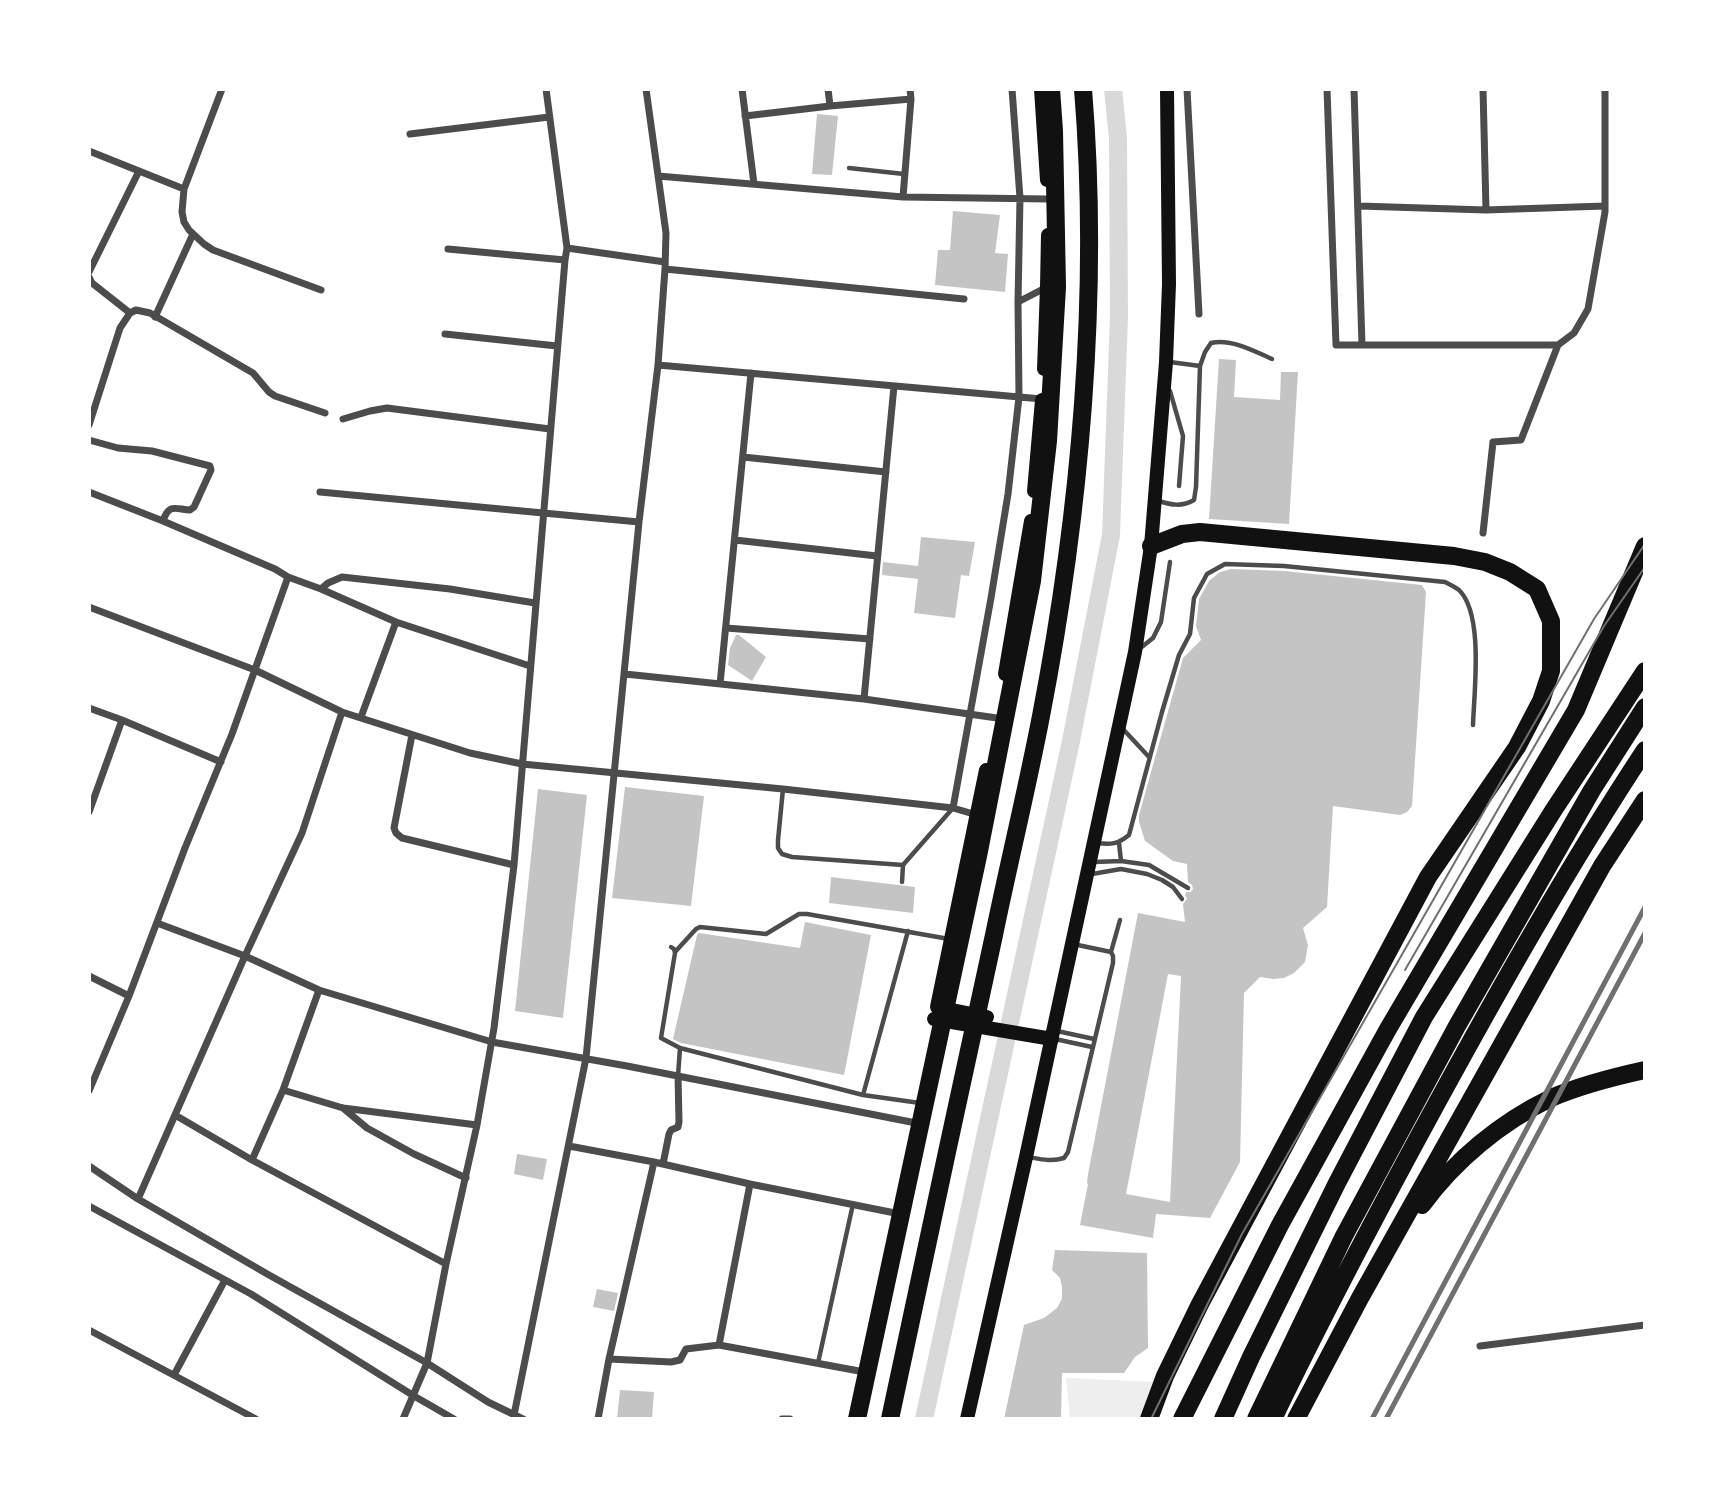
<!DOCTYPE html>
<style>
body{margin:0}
#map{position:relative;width:1734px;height:1508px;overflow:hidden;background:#fff;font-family:"Public Sans",sans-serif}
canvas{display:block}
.frame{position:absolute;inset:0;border:91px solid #fff;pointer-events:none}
</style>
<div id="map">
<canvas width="1734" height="1508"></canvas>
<div class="frame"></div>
</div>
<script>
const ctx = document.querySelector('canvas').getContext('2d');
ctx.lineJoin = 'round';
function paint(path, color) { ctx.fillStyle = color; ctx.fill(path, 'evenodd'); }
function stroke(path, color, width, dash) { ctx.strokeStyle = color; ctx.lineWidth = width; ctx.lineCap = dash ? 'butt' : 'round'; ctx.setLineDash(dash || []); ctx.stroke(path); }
const green = new Path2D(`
 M1066,1378L1156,1382L1142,1419H1070Z`);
const canal = new Path2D(`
 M924,1419L1071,741L1111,535L1119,317L1118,138L1113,89`);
const building = new Path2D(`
 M817,114L838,116L832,175L812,174Z
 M953,211L1000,215L995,253L1008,254L1005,292L935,285L938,250H950Z
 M1219,359L1236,360L1234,397L1280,400L1281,372H1298L1289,524L1209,519Z
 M921,537L975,542L969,576L961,575L955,618L914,613L918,579L882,575L883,562L918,566Z
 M1231,569L1284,571L1422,585L1426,592L1412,806L1407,812L1400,815L1333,806L1327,907L1303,928L1308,945L1305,962L1294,973L1284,978L1273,979L1260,977L1244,993L1240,1162L1210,1218L1156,1214L1153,1238L1080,1225L1088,1184L1087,1183L1088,1174L1138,913L1185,922L1183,904L1187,899L1185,895L1186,892H1191L1193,889L1192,885L1188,882L1187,864L1173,861L1145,841L1139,822V815L1183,658L1201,640L1196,626L1199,599L1209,581L1220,572ZM1168,974L1181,976L1170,1202L1126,1194Z
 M736,635H739L766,657L752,681L728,665L730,648Z
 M625,787L704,796L691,906L612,898Z
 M538,789L587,795L563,1018L515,1011Z
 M831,877L915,887L913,913L829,903Z
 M805,922L871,935L844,1075L681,1043L673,1039L697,935L699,933L800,948Z
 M517,1154L547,1159L543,1180L514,1174Z
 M1055,1250L1147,1253L1148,1348L1135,1357L1124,1373H1062L1061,1419H1004L1024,1325L1044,1318L1057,1308L1062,1299V1287L1060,1278L1052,1270Z
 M597,1289L618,1293L614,1311L593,1307Z
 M620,1390L654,1392L652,1419H617Z`);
const service = new Path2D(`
 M849,168L904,174
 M1170,362L1200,366
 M1170,391L1183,436L1179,486
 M1159,501C1171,505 1182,507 1194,500L1196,487L1200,366L1205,352L1211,343C1230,338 1254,351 1272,359
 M1138,650L1153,638L1161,622L1170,562
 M1122,728L1149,757
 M783,789L778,840V848L782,854L792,857L903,865
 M1097,843C1111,845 1118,844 1129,835L1162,712L1179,655L1190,634L1194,598L1207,574L1225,564L1284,566L1445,582C1449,584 1455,587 1459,590C1484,614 1474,692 1473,725
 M1119,843L1121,861
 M1094,862L1121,861L1149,865L1188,888
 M1092,874L1121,869L1147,874L1162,880L1173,887L1182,899
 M902,882L903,865L953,808
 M671,947L674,949L675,953L661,1038L680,1048L863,1095L920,1103
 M675,952L696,929L700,927L766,934L799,914H807L949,939
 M1111,952L1120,920
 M1057,1031L1094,1039
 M1055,1039L1092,1047
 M678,1076L680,1048
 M863,1095L908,931
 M1028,1157C1040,1159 1051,1162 1064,1158L1068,1152L1113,963V956L1111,952L1073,944
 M818,1363L853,1204`);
const minor = new Path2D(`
 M222,89L184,189L182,212L184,222L189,230L204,244L213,250L321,290
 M742,89L754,184
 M828,89L830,106
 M1187,89L1199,314
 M1327,89L1336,345H1558L1574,333L1588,309L1605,212V89
 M1354,89L1362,345
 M1483,89L1486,210
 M745,116L830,106L911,99
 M410,134L549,117
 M89,151L184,189
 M658,176L903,197L1048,199
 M903,197L911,99L910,89
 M1359,206L1486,210L1605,206
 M567,248L665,262
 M448,249L565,260
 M665,269L964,299
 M89,272L139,171
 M89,277L92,283L130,313
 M1018,302L1047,287
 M155,317L193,234
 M445,334L557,346
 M658,365L1042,399
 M343,419L370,411L387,408L550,429
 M89,425L120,328L130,313L136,310L150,313L253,373L269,392L275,396L325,413
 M89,440L118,448L152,451L210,466L211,470L194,507L190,510C175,509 169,503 163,521
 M743,457L886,472
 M89,492L163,521L275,569L288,577L321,589L396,622L530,666
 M320,492L639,522
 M1483,533L1493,442L1521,440L1558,345
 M735,540L877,556
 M321,589L328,583L342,577L450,589L535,603
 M89,607L255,670L342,712L470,753L522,764L783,789L953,808L977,815
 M726,628L870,639
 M625,674L864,699L997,718
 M720,684L751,373
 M864,699L894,386
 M89,708L122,720L221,762
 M361,717L396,622
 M412,735L394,828L396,833L402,838L514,865
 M953,808L991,598L1008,494L1019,397L1018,302L1020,198L1012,89
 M89,812L122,720
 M157,923L245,956L319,990L492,1042L627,1066L916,1123
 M89,976L129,996
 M283,1090L343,1108L477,1125
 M89,1091L129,996L185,848L232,734L288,577
 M343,1108L367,1128L414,1154L466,1178
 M175,1115L252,1160L446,1264
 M569,1146L654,1162L750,1184L895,1213
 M252,1160L283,1090L319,990
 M663,1164L669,1134L671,1130L678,1127L679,1122L678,1076
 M89,1166L138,1199L269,1275L427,1363L488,1402L523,1419
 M138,1199L245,956L302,833L342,712
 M89,1206L251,1294L414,1396L454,1419
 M89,1330L256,1419
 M719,1345L750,1184
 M1480,1346L1645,1325
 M609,1359L671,1362L680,1360L686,1349L719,1345L859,1371
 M174,1375L225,1280
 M514,1415L586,1058L639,522L658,365L665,269L666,233L646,89
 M403,1419L427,1363L446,1264L477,1125L494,1028L514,865L565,260L567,248L546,89
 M598,1419L609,1359L654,1162
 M782,1419H790`);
const primary = new Path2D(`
 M1041,89L1047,180
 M1044,369L1047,287L1048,235
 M1034,491L1042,400
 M1005,674L1031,521
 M937,1007L986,770
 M937,1007L987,1017
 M934,1019L1052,1039
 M967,1419L1026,1157L1135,652L1151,546L1166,362L1169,284L1167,89`);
const motorway = new Path2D(`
 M1422,1205C1455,1160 1501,1122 1551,1098C1581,1085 1613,1077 1645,1070
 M857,1419L978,856L1032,581L1048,441L1057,287L1054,131L1051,89
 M890,1419C924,1258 959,1096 994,935C1009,862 1027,789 1041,716C1080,514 1100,295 1083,89
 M1149,1419L1165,1376L1200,1304L1428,877L1517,747L1541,701L1551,671V621L1537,589L1510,572L1485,562L1454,556L1200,532L1182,534L1151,546
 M1182,1419L1280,1225L1388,1029L1576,710L1645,546
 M1223,1419L1251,1357L1337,1183L1424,1017L1553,811L1645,671
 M1256,1419L1344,1236L1457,1026L1592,790L1645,707
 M1273,1419C1323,1315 1377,1213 1432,1112C1499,989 1568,867 1645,750
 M1296,1419L1360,1298L1602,866L1645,800`);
const tram = new Path2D(`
 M1405,970L1604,626L1645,567
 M1151,1419L1242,1234L1594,619L1645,544`);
const rail = new Path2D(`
 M1372,1419L1645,907
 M1386,1419L1645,933`);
paint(green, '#eee');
stroke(canal, '#d9d9d9', 18);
paint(building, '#c4c4c4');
stroke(service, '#4c4c4c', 4.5);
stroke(minor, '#4c4c4c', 7);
stroke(primary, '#111', 14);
stroke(motorway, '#111', 18);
stroke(tram, '#707070', 2);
stroke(rail, '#707070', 5);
</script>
